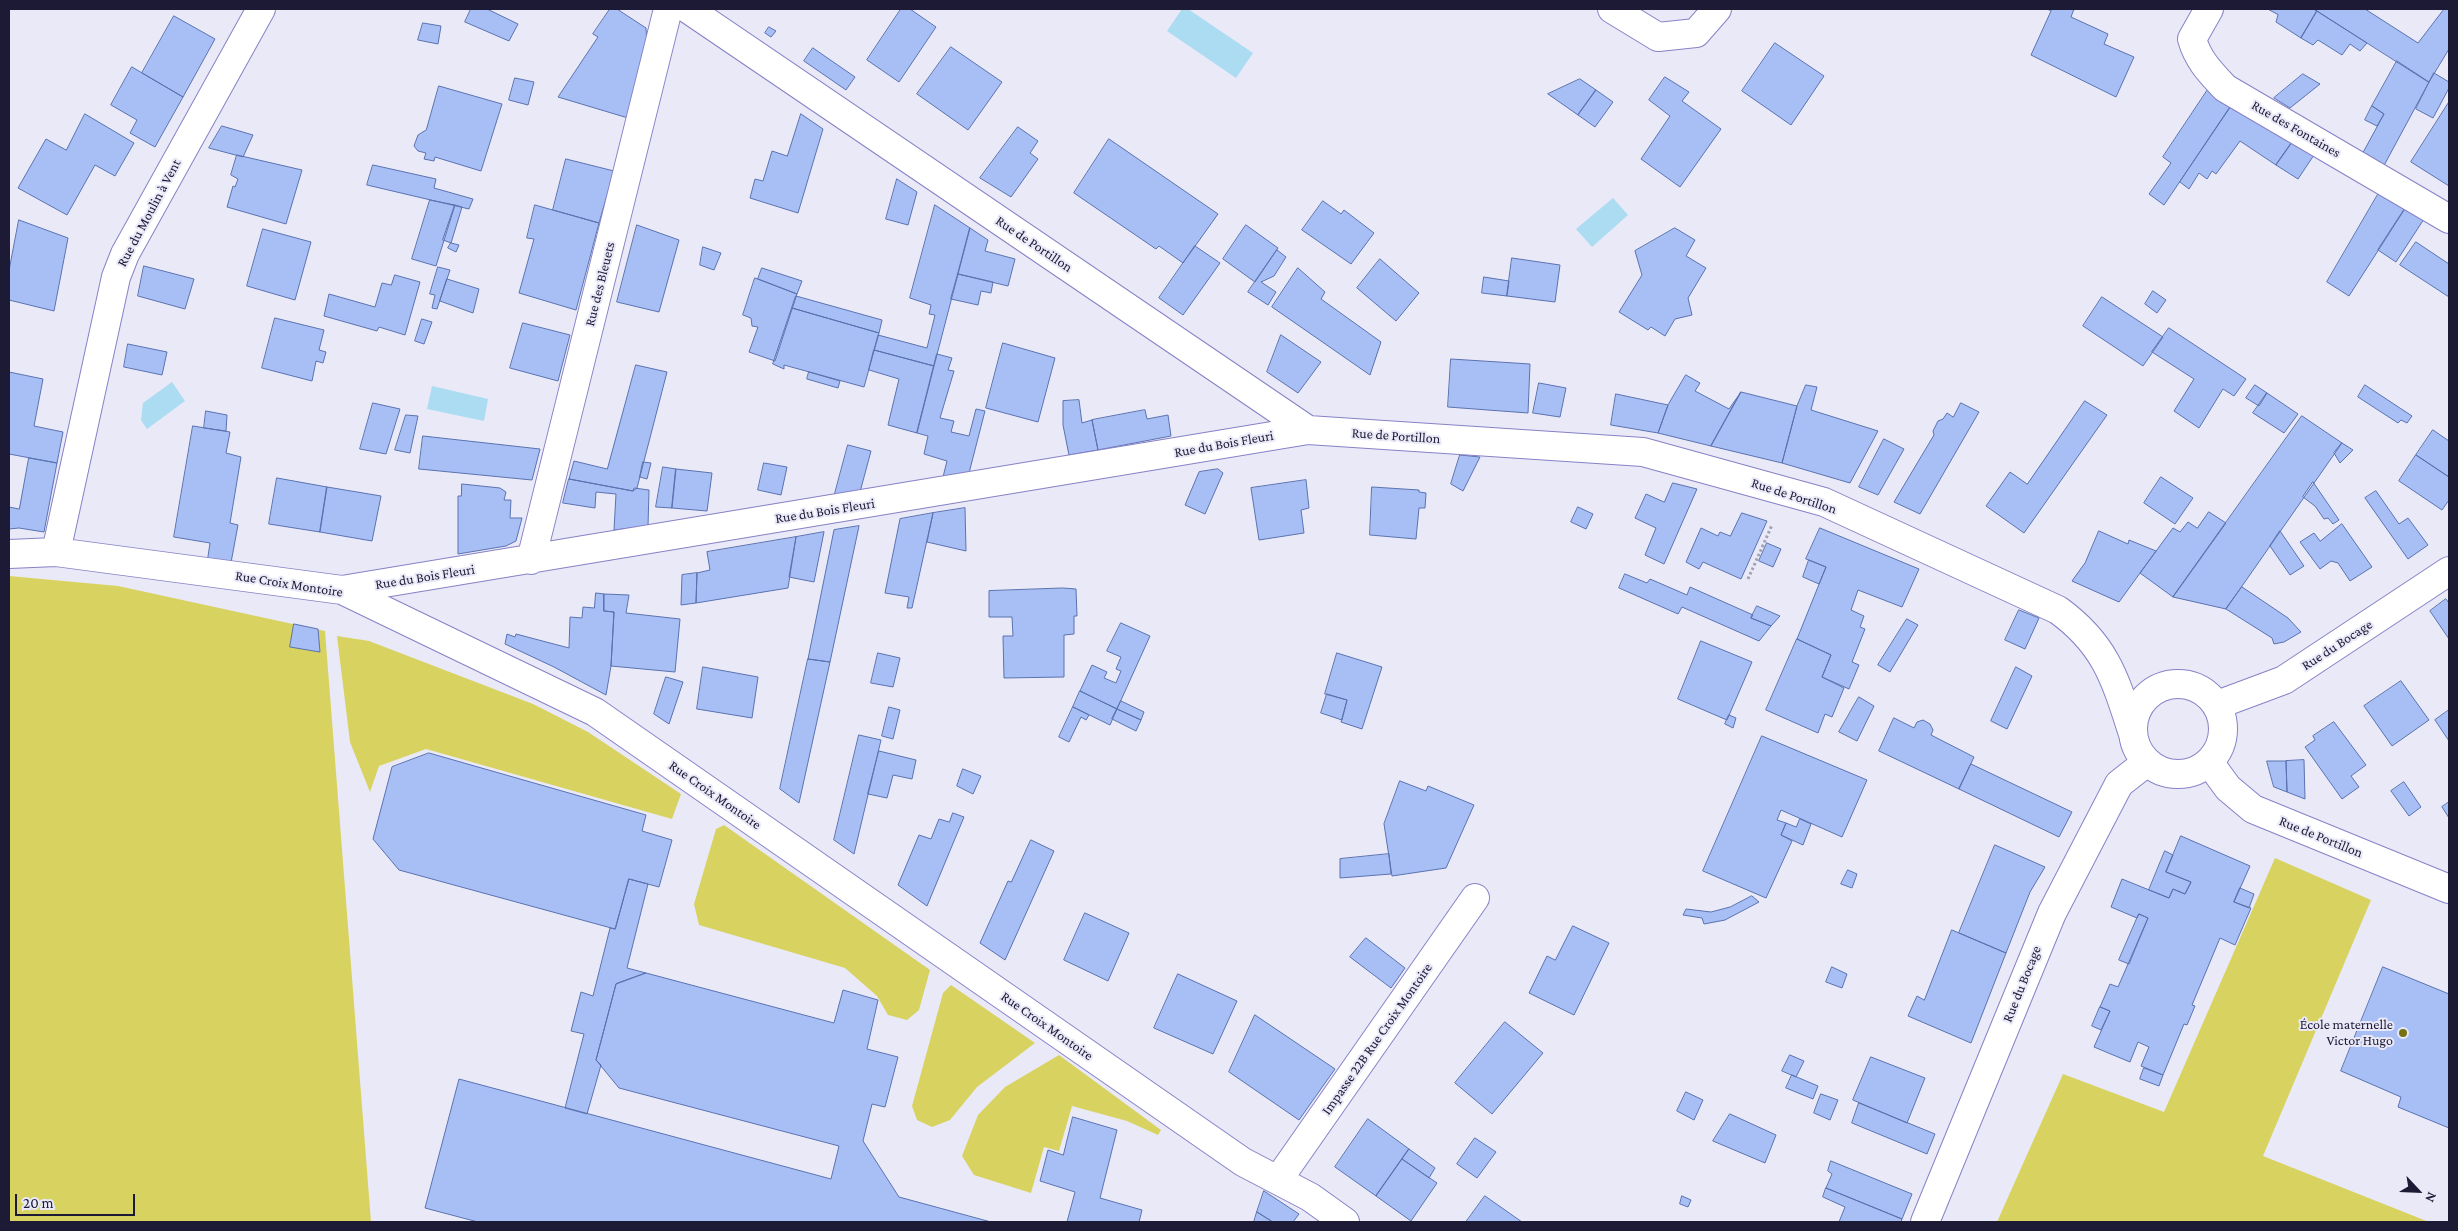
<!DOCTYPE html>
<meta charset="utf-8">
<style>
body{margin:0}
#map{position:relative;width:2458px;height:1231px;overflow:hidden;background:#e9e9f8;font-family:"Crimson Pro",serif}
canvas{display:block}
.frame{position:absolute;inset:0;border:10px solid #1d1a35;pointer-events:none}
.north{position:absolute;left:2393px;top:1166px;width:50px;height:50px;-webkit-text-stroke:4px #e9e9f8;paint-order:stroke;rotate:115deg;font-size:14px;font-weight:700;line-height:20px;text-align:center;color:#1d1a35}
.north::after{content:'';display:block;margin:auto;width:18px;height:22px;background:#1d1a35;clip-path:polygon(50% 0,100% 100%,50% 72%,0 100%)}
.scale{position:absolute;left:15px;top:1194px;width:120px;height:22px;box-sizing:border-box;border:2px solid #1d1a35;border-top:0;padding-left:6px;font-size:15px;line-height:18px;white-space:nowrap;color:#1d1a35;-webkit-text-stroke:4px #e9e9f8;paint-order:stroke}
</style>
<div id="map">
<canvas width="2458" height="1231"></canvas>
<div class="frame"></div>
<div class="north">N</div>
<div class="scale">20 m</div>
</div>
<script>
const ctx = document.querySelector('canvas').getContext('2d');
ctx.lineJoin = 'round';
function paint(path, color) { ctx.fillStyle = color; ctx.fill(path, 'evenodd'); }
function stroke(path, color, width, dash) { ctx.strokeStyle = color; ctx.lineWidth = width; ctx.lineCap = dash ? 'butt' : 'round'; ctx.setLineDash(dash || []); ctx.stroke(path); }
function label(font, color, halo, rows, align = 'center') {
  ctx.font = font + ' "Crimson Pro",serif'; ctx.lineWidth = 4; ctx.setLineDash([]); ctx.textBaseline = 'middle'; ctx.strokeStyle = halo; ctx.fillStyle = color; for (const [text, x, y, turn = 0] of rows) {
    ctx.save(); ctx.translate(x, y); ctx.rotate((+turn || 0) * Math.PI / 180); ctx.textAlign = isNaN(turn) ? turn : align; if (halo) ctx.strokeText(text, 0, 0); ctx.fillText(text, 0, 0); ctx.restore();
  }
}
const green = new Path2D(`
 M9,576L118,586L325,631L371,1222H9Z
 M337,636L369,641L533,704L588,732L681,794L672,819L426,749L379,766L370,792L350,742Z
 M724,825L930,970L919,1010L907,1020L888,1015L877,996L845,968L699,925L694,904L716,829Z
 M2275,858L2371,900L2263,1156L2429,1222H1997L2063,1074L2164,1112Z
 M951,985L1035,1043L977,1087L950,1120L932,1127L917,1120L912,1106L943,993Z
 M1059,1055L1161,1130L1158,1135L1127,1121L1072,1106L1059,1151L1044,1147L1031,1193L974,1175L962,1156L978,1115L1005,1087Z`);
const water = new Path2D(`
 M1182,9H1188L1253,53L1236,78L1167,31Z
 M1613,198L1628,215L1592,247L1576,229Z
 M172,382L185,401L147,429L141,420L143,403Z
 M432,386L488,399L484,421L427,409Z`);
const building = new Path2D(`
 M471,9H487L518,24L509,41L465,22Z
 M610,9H617L646,28L647,46L628,118L558,97L598,37L593,34Z
 M901,9H910L936,27L899,82L867,60Z
 M2047,9H2074L2071,17L2108,34L2104,44L2134,57L2116,97L2031,55L2051,11Z
 M2268,9H2314L2317,11L2301,38L2276,22L2278,15Z
 M2314,9H2365L2418,43L2444,9H2449V49L2429,82Z
 M2317,11L2367,43L2360,51L2350,44L2342,55L2318,40L2313,45L2301,38Z
 M174,16L215,39L183,97L142,73Z
 M423,23L441,26L438,44L418,40Z
 M769,27L776,31L771,37L765,33Z
 M1775,43L1824,76L1791,125L1742,91Z
 M951,47L1002,82L968,130L917,94Z
 M813,48L855,77L846,90L804,61Z
 M2397,61L2429,82L2381,171L2360,158L2384,114L2372,106Z
 M132,67L183,97L155,147L130,133L137,120L111,105Z
 M2434,73L2449,82V88L2433,118L2416,109Z
 M2303,74L2320,84L2290,108L2274,98Z
 M1665,77L1689,92L1682,101L1721,129L1680,187L1641,159L1670,116L1649,100Z
 M515,78L534,82L528,105L509,100Z
 M1580,79L1596,90L1578,115L1548,94Z
 M439,86L502,104L481,171L435,157L434,161L424,159L426,153L418,151L414,146L418,135L426,130Z
 M2209,88L2233,103L2164,205L2149,194L2171,163L2163,157Z
 M1596,90L1613,102L1595,127L1578,115Z
 M2449,102V186L2411,162Z
 M2233,103L2295,138L2276,165L2240,141L2216,174L2212,171L2207,179L2199,173L2189,189L2180,182Z
 M2372,106L2384,114L2377,126L2365,120Z
 M85,114L134,143L115,176L95,165L67,215L18,188L46,139L66,150Z
 M801,114L823,129L798,213L750,198L755,179L763,181L772,151L787,156Z
 M222,126L253,135L243,157L209,148Z
 M1018,127L1038,141L1030,153L1038,159L1011,197L980,178Z
 M2295,138L2316,152L2298,179L2276,165Z
 M1109,139L1218,214L1183,263L1159,246L1156,249L1074,193Z
 M237,155L302,170L286,224L227,207L233,186L235,187L238,179L231,175Z
 M566,159L614,171L599,223L553,210Z
 M373,165L436,179L434,188L473,199L469,209L367,185Z
 M897,179L917,192L908,225L886,219Z
 M2380,191L2406,207L2349,296L2327,282Z
 M430,200L455,205L436,266L412,259Z
 M1323,201L1341,214L1344,210L1374,233L1351,264L1302,230Z
 M455,205L462,207L451,243L443,240Z
 M535,205L599,223L576,310L519,293L534,239L527,238Z
 M935,205L970,228L934,366L874,350L878,335L927,348L935,315L929,314L931,305L910,298Z
 M2406,207L2424,219L2396,262L2378,250Z
 M19,220L68,238L54,311L9,300V271Z
 M637,225L679,240L659,312L617,302Z
 M1246,225L1278,248L1255,282L1223,259Z
 M970,228L988,240L985,251L1015,259L1008,286L958,274Z
 M1675,228L1695,240L1686,256L1706,268L1688,298L1692,315L1675,319L1665,336L1651,327L1648,330L1619,312L1642,275L1635,251Z
 M263,229L311,242L295,300L247,286Z
 M2416,242L2449,264V297L2400,265Z
 M451,243L459,245L456,252L448,248Z
 M1195,246L1220,263L1183,315L1159,298Z
 M703,247L721,253L714,270L700,265Z
 M1277,250L1286,257L1274,276L1261,282L1276,292L1268,305L1248,292Z
 M1512,258L1560,265L1555,302L1507,296Z
 M1380,259L1419,293L1396,321L1357,288Z
 M144,266L194,279L185,309L138,296Z
 M438,267L450,270L437,309L432,308L435,295L430,294Z
 M762,268L802,281L797,294L758,279Z
 M1298,268L1325,292L1321,299L1381,342L1370,375L1272,307Z
 M958,274L993,282L991,293L981,291L978,305L951,299Z
 M395,275L420,282L405,335L379,327L377,331L324,316L329,294L375,307L382,283L391,285Z
 M1484,277L1509,281L1507,296L1482,293Z
 M755,278L797,294L775,361L749,352L758,327L752,326L751,318L743,315Z
 M447,279L479,289L473,313L440,301Z
 M2153,291L2166,300L2157,313L2145,304Z
 M796,296L882,320L879,333L792,308Z
 M2102,297L2163,337L2143,366L2083,326Z
 M792,308L879,333L864,387L784,365V369L773,364Z
 M275,318L324,330L319,350L326,352L323,363L316,361L312,381L262,368Z
 M422,319L432,322L424,344L415,341Z
 M523,323L570,335L558,381L510,368Z
 M2169,328L2246,379L2234,396L2223,389L2199,428L2174,411L2194,379L2152,352Z
 M1281,335L1321,362L1298,393L1267,372Z
 M1003,343L1055,358L1038,422L986,408Z
 M128,344L167,352L162,375L124,367Z
 M874,350L934,366L917,433L888,425L899,379L869,370Z
 M937,354L952,358L948,370L954,371L940,418L954,421L951,432L969,436L976,409L985,411L969,473L943,477L947,461L924,454L928,436L917,433Z
 M1451,359L1530,364L1528,413L1448,407Z
 M636,365L667,372L637,488L633,491L569,479L574,461L607,469Z
 M9,372L43,379L34,426L63,432L57,463L9,454Z
 M809,372L840,381L838,388L807,379Z
 M1686,375L1700,383L1695,391L1729,409L1741,392L1711,446L1658,433L1668,405Z
 M1539,383L1566,388L1560,417L1533,413Z
 M1806,385L1817,387L1811,410L1878,431L1850,483L1782,463L1797,406Z
 M2255,385L2267,393L2259,406L2246,398Z
 M2365,385L2412,416L2407,423L2401,420L2398,423L2358,397Z
 M1741,392L1797,406L1782,463L1711,446Z
 M2267,393L2298,414L2284,433L2253,413Z
 M1616,394L1668,405L1658,433L1611,425Z
 M1079,400L1082,423L1092,420L1098,450L1069,455L1063,425V401Z
 M2085,401L2107,415L2024,533L1986,506L2010,472L2027,484Z
 M373,403L400,409L386,454L360,449Z
 M1961,403L1979,412L1920,514L1894,502L1934,435L1933,431L1938,421L1943,419L1947,413L1953,417Z
 M1145,410L1147,419L1168,415L1171,436L1098,450L1092,420Z
 M206,411L227,415L226,431L204,428Z
 M406,415L418,416L410,453L395,450Z
 M2302,416L2342,443L2226,609L2173,597Z
 M193,426L230,432L226,453L241,457L230,523L238,525L230,568L207,563L210,543L174,537Z
 M2433,430L2449,441V477L2416,455Z
 M423,436L540,449L532,480L419,469Z
 M1884,439L1904,449L1878,495L1859,487Z
 M2342,443L2353,450L2340,463L2334,453Z
 M848,445L871,451L860,492L834,497Z
 M1460,455L1480,457L1463,491L1451,484Z
 M2416,455L2449,477V500L2442,510L2399,481Z
 M29,458L57,463L44,532L19,528L9,529V507L19,509Z
 M643,462L651,463L647,479L640,477Z
 M764,463L787,467L781,495L758,490Z
 M663,467L676,469L672,508L656,507Z
 M676,469L712,473L707,511L672,508Z
 M1218,469L1223,473L1205,514L1185,505L1199,472Z
 M2161,477L2193,498L2175,524L2144,503Z
 M277,478L327,487L320,532L269,524Z
 M569,479L633,491L634,488L649,490L648,526L614,530L616,494L596,492L595,508L563,503Z
 M1306,480L1309,508L1301,510L1304,533L1259,540L1251,488Z
 M2313,482L2339,520L2333,524L2328,518L2324,519L2315,506L2303,497Z
 M1673,483L1697,489L1664,564L1645,555L1656,528L1635,518L1646,494L1664,502Z
 M462,484L500,488L506,492L504,500H511L510,518H522L516,541L506,546L458,554V496H461Z
 M327,487L381,496L372,541L320,532Z
 M1372,487L1419,490V492L1426,493L1425,508H1419L1416,539L1370,535Z
 M2376,491L2399,524L2408,518L2428,545L2408,559L2365,498Z
 M1578,507L1593,514L1586,529L1571,522Z
 M965,508L966,551L927,542L933,513Z
 M2209,512L2226,523L2173,597L2140,573L2173,528L2180,532L2188,522L2197,528Z
 M933,513L912,608H907L909,597L885,593L900,519Z
 M1742,513L1767,521L1741,579L1703,562L1699,569L1686,562L1701,528L1718,536L1720,532L1730,536Z
 M2342,524L2372,567L2350,581L2338,563L2331,561L2320,569L2300,542L2314,533L2320,541Z
 M859,526L830,662L808,659L834,530Z
 M1820,528L1919,569L1902,607L1858,590L1851,610L1864,616L1860,627L1865,629L1852,662L1859,665L1849,689L1822,677L1831,655L1797,639L1826,567L1806,559Z
 M2099,531L2128,544L2129,540L2156,551L2119,602L2072,581L2085,563Z
 M2280,531L2304,566L2290,575L2270,546Z
 M824,532L814,582L789,577L796,537Z
 M796,537L788,588L696,603L697,573L710,570L707,552Z
 M1767,543L1781,549L1773,567L1759,561Z
 M1809,560L1826,567L1819,584L1803,577Z
 M697,573L696,603L681,605L682,575Z
 M1625,574L1647,583L1650,579L1687,595L1690,587L1753,615L1751,618L1771,626L1759,641L1682,607L1678,614L1619,588Z
 M2242,587L2288,618L2301,632L2284,642L2274,644L2272,638L2226,609Z
 M1063,588L1076,589L1077,616H1074V634L1064,635V677L1004,678L1003,636H1013L1012,617H989V591Z
 M596,593L604,594V611L614,612L611,666L606,695L554,667L505,644L507,634L515,637L516,634L569,648L570,617L582,618L583,607L594,608Z
 M604,594L629,595L626,613L680,619L675,672L611,666L614,612L604,611Z
 M2446,599L2449,603V639L2430,611Z
 M1757,606L1780,616L1771,626L1751,618Z
 M2019,610L2039,618L2025,649L2005,640Z
 M1907,619L1918,625L1890,672L1878,665Z
 M1121,623L1150,636L1117,709L1080,691L1092,665L1107,672L1104,678L1116,683L1121,671L1116,669L1121,657L1107,651Z
 M294,624L318,629L320,652L290,647Z
 M1797,639L1831,655L1822,677L1844,688L1832,717L1825,714L1818,733L1766,710Z
 M1701,641L1752,662L1727,720L1678,699Z
 M878,653L900,658L893,687L871,683Z
 M1337,653L1382,667L1362,729L1341,722L1347,700L1325,694Z
 M808,659L830,662L799,803L780,789Z
 M703,667L758,677L752,718L697,709Z
 M2016,667L2032,676L2007,729L1991,721Z
 M666,677L683,682L669,724L654,714Z
 M2401,681L2429,720L2392,746L2364,706Z
 M1080,691L1117,709L1110,725L1073,707Z
 M1327,694L1347,700L1342,720L1321,713Z
 M1859,697L1874,706L1857,741L1839,732Z
 M1121,701L1144,712L1141,720L1117,709Z
 M889,707L900,710L893,739L882,736Z
 M1073,707L1089,715L1086,720L1081,717L1069,742L1059,737Z
 M1117,709L1141,720L1136,731L1112,719Z
 M2449,710V741L2435,720Z
 M1729,715L1736,718L1733,728L1725,724Z
 M1894,718L1914,728L1917,722L1923,720L1930,724L1933,730L1931,735L1974,757L1959,789L1879,751Z
 M2334,722L2366,765L2351,776L2359,787L2342,799L2305,747L2315,740L2313,736Z
 M859,735L881,740L854,854L834,840Z
 M1762,736L1867,780L1842,837L1781,810L1777,820L1786,823L1781,835L1792,841L1766,898L1703,871Z
 M879,751L916,760L912,779L893,775L887,798L868,794Z
 M429,753L646,815L642,831L672,840L659,887L629,879L615,929L399,870L373,839L392,767Z
 M2304,760L2305,799L2287,792L2286,761Z
 M2267,761H2286L2287,792L2274,787Z
 M1971,764L2072,812L2059,837L1959,789Z
 M963,769L981,776L973,794L957,786Z
 M1400,781L1426,791L1428,786L1474,805L1446,868L1392,876L1384,824Z
 M2404,782L2421,807L2409,816L2391,791Z
 M2449,802V818L2442,807Z
 M953,813L964,817L927,906L898,885L919,835L931,839L939,819L949,822Z
 M1800,819L1811,824L1803,845L1781,835L1786,823L1796,827Z
 M2181,836L2250,866L2234,902L2251,908L2235,945L2220,938L2192,1005L2195,1006L2187,1025L2184,1024L2163,1075L2141,1066L2149,1047L2138,1042L2130,1062L2094,1047L2110,1011L2100,1007L2110,984L2118,987L2148,918L2139,914L2137,918L2111,907L2122,879L2169,898L2173,889L2185,894L2191,882L2166,872Z
 M1031,840L1054,851L1005,960L980,943L1008,881L1011,882Z
 M1995,845L2045,867L2030,892L2006,953L1959,933Z
 M2165,851L2173,855L2166,872L2191,882L2185,894L2173,889L2169,898L2149,890Z
 M1389,854L1391,874L1340,878V859Z
 M1848,870L1857,874L1852,888L1841,884Z
 M629,879L648,884L627,968L646,973L616,984L596,1060L601,1065L587,1114L565,1108L584,1034L571,1031L581,992L593,996L610,928L615,929Z
 M2240,888L2254,894L2249,908L2234,902Z
 M1752,896L1759,902L1725,920L1704,924L1702,918L1683,915L1686,909L1711,912L1730,907Z
 M1085,913L1129,933L1108,981L1064,960Z
 M2139,914L2148,918L2129,964L2119,960Z
 M1573,926L1609,943L1574,1015L1529,993L1547,956L1555,960Z
 M1952,930L2006,953L1971,1043L1908,1016L1917,996L1924,1000Z
 M1366,938L1405,968L1391,988L1350,957Z
 M1832,967L1847,974L1842,988L1826,982Z
 M2383,967L2449,994V1128L2398,1107L2401,1097L2341,1071Z
 M646,973L834,1023L843,990L878,1000L867,1049L898,1057L885,1107L872,1104L863,1141L899,1197L991,1222H478L425,1208L459,1079L831,1179L839,1146L619,1088L596,1060L616,984Z
 M1178,974L1237,1001L1213,1054L1154,1028Z
 M2100,1007L2110,1011L2101,1030L2092,1026Z
 M1255,1015L1335,1069L1299,1120L1229,1072Z
 M1505,1022L1543,1053L1492,1114L1455,1083Z
 M1790,1055L1804,1061L1796,1077L1782,1071Z
 M1871,1057L1925,1078L1907,1123L1853,1100Z
 M2144,1068L2163,1075L2159,1086L2140,1079Z
 M1792,1075L1818,1086L1813,1099L1786,1088Z
 M1686,1092L1703,1100L1694,1120L1677,1111Z
 M1821,1094L1838,1100L1830,1120L1814,1113Z
 M1859,1103L1935,1134L1927,1154L1852,1123Z
 M1730,1114L1776,1135L1765,1163L1713,1141Z
 M1073,1117L1117,1130L1100,1198L1142,1210L1139,1222H1067L1075,1192L1040,1181L1048,1150L1063,1155Z
 M1368,1119L1409,1149L1376,1196L1335,1167Z
 M1475,1138L1496,1152L1477,1178L1457,1164Z
 M1409,1149L1435,1168L1429,1178L1402,1159Z
 M1402,1159L1437,1183L1411,1221L1376,1196Z
 M1831,1161L1912,1194L1902,1219L1826,1188L1832,1174L1828,1171Z
 M1826,1188L1902,1219L1901,1222H1839L1845,1207L1823,1197Z
 M1264,1191L1299,1214L1293,1222H1273L1257,1212Z
 M1485,1196L1522,1222H1466Z
 M1682,1196L1691,1200L1688,1207L1680,1204Z
 M1257,1212L1271,1221V1222H1254Z`);
const path = new Path2D(`
 M1748,579L1772,525`);
const minor = new Path2D(`
 M688,9L1308,430L1643,452L1824,502L2058,610C2105,644 2115,678 2132,731
 M1612,9L1658,37L1696,33L1717,9
 M2209,9L2192,39C2198,60 2210,72 2225,88L2449,219
 M56,552L116,277L125,254L261,9
 M9,554L56,552L342,590L595,712L1243,1162L1310,1197L1345,1222
 M531,560L668,9
 M342,590L1308,430
 M1278,1180L1475,898
 M1925,1222L2052,913L2119,784L2147,762`);
const tertiary = new Path2D(`
 M2133 729a45 45 0 1 1 90 0a45 45 0 1 1-90 0Z
 M2217,705L2284,680L2449,571
 M2209,762L2228,788L2253,809L2449,889`);
const markers = [
 [2403,1033,5,"#757114"]
];
const streetNames = [
 ["Rue des Fontaines",2296,129,30],
 ["Rue du Moulin à Vent",149,213,-62],
 ["Rue de Portillon",1034,244,34],
 ["Rue des Bleuets",600,284,-76],
 ["Rue de Portillon",1396,436,4],
 ["Rue du Bois Fleuri",1224,444,-10],
 ["Rue de Portillon",1794,496,18],
 ["Rue du Bois Fleuri",825,511,-9],
 ["Rue du Bois Fleuri",425,577,-9],
 ["Rue Croix Montoire",289,584,9],
 ["Rue du Bocage",2337,645,-33],
 ["Rue Croix Montoire",715,795,35],
 ["Rue de Portillon",2321,837,22],
 ["Rue du Bocage",2022,984,-68],
 ["Rue Croix Montoire",1047,1026,35],
 ["Impasse 22B Rue Croix Montoire",1377,1039,-55]
];
const poiNames = [
 ["École maternelle",2393,1025],
 ["Victor Hugo",2393,1041]
];
paint(green, '#d8d360');
paint(water, '#abdcf2');
paint(building, '#a8bff5');
stroke(building, '#5a72b0', 1);
stroke(minor, '#8782c6', 30);
stroke(tertiary, '#8782c6', 30);
stroke(path, '#a3a2b5', 3, [2.5, 2.5]);
stroke(minor, '#fff', 28);
stroke(tertiary, '#fff', 28);
for (const [x, y, r, color] of markers) { const dot = new Path2D(); dot.arc(x, y, r, 0, 2 * Math.PI); ctx.fillStyle = color; ctx.fill(dot); stroke(dot, '#e9e9f8', 2); }
label('14px', '#1d1a35', '#e9e9f8', streetNames);
label('14px', '#1d1a35', '#e9e9f8', poiNames, 'right');
</script>
